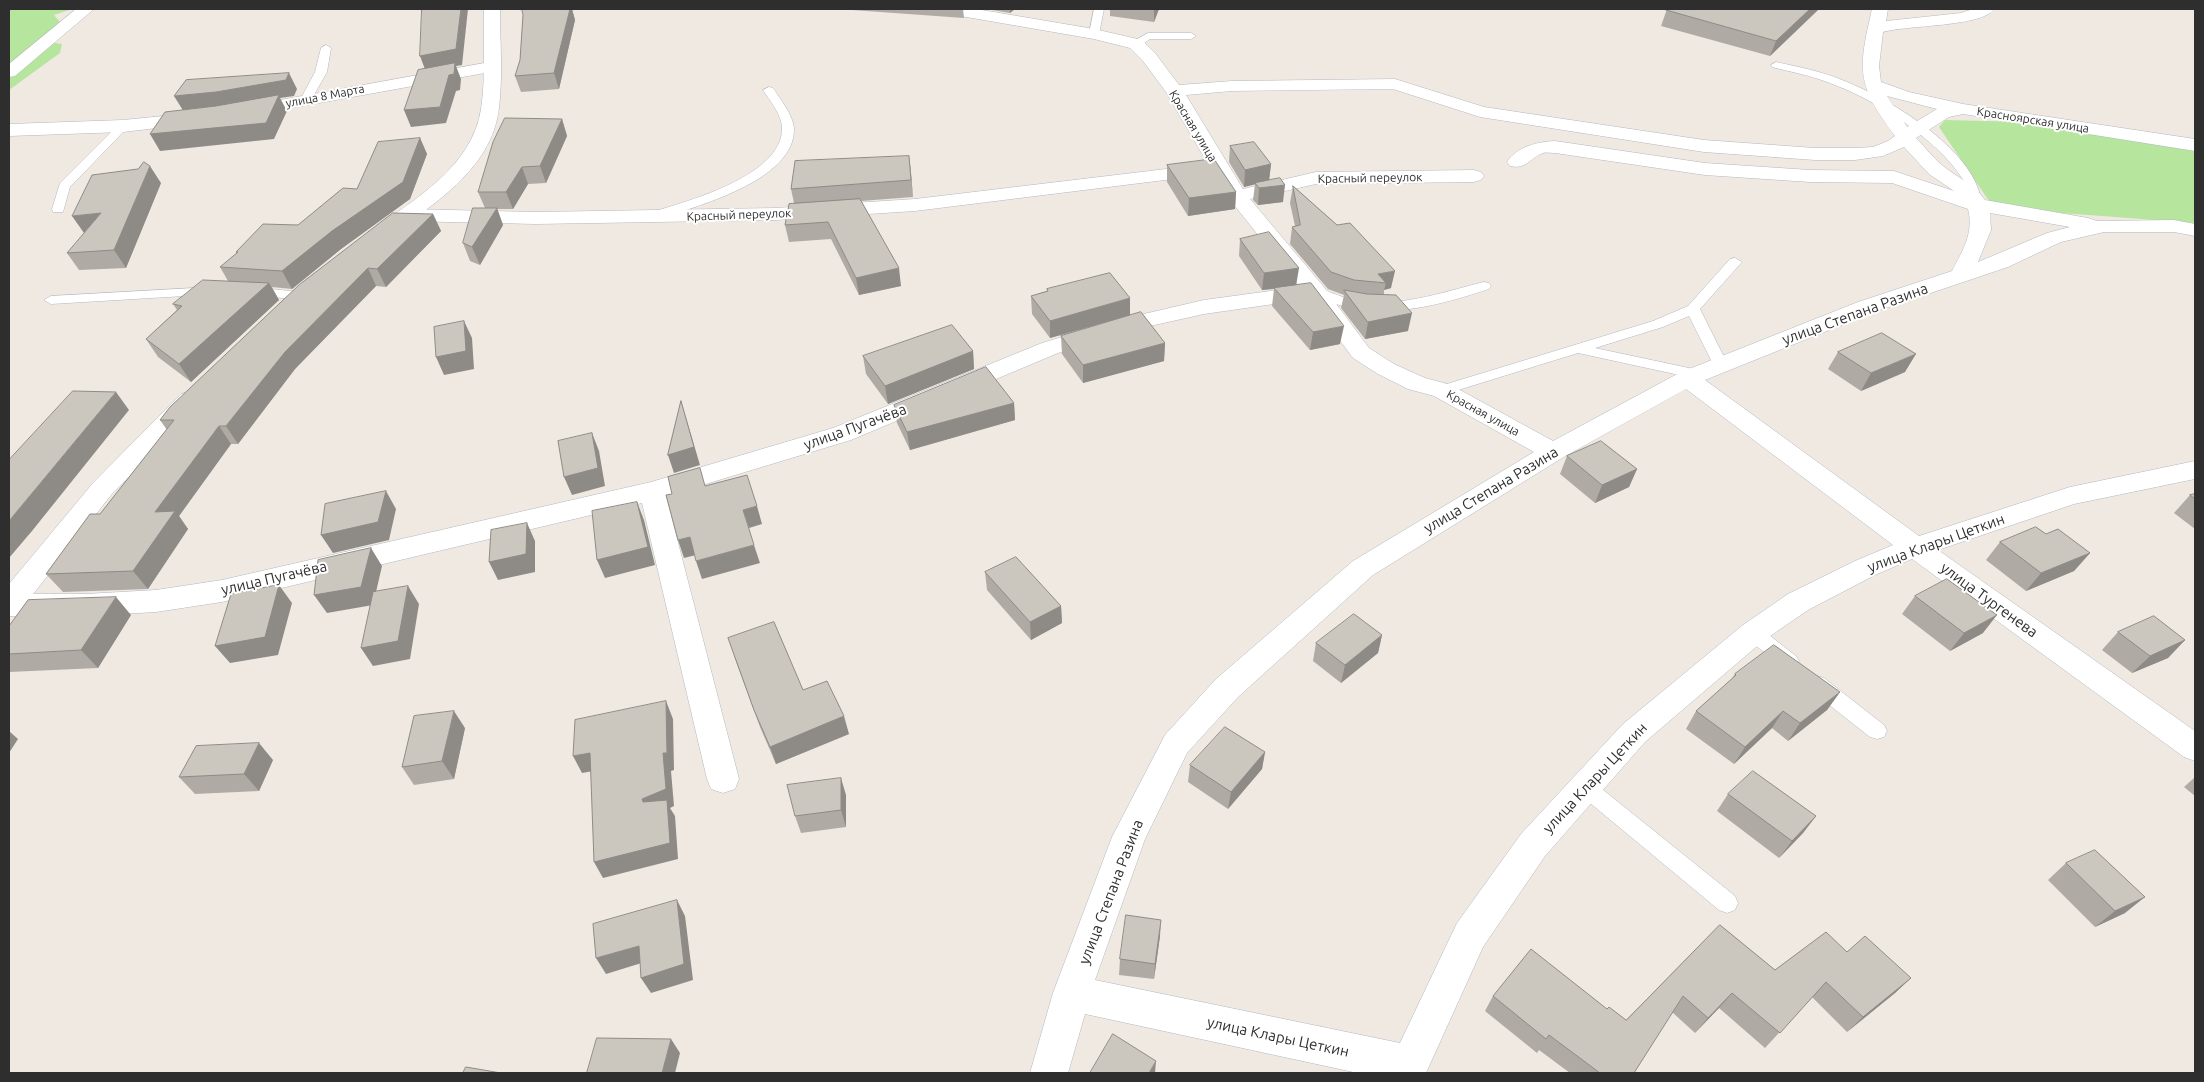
<!DOCTYPE html>
<meta charset="utf-8">
<style>
body{margin:0}
#map{position:relative;width:2204px;height:1082px;overflow:hidden;background:#efe9e1;font-family:Ubuntu,sans-serif}
canvas{display:block}
.frame{position:absolute;inset:0;border:10px solid #2e2e2e;pointer-events:none}
</style>
<div id="map">
<canvas width="2204" height="1082"></canvas>
<div class="frame"></div>
</div>
<script>
const ctx = document.querySelector('canvas').getContext('2d');
ctx.lineJoin = 'round';
function paint(path, color) { ctx.fillStyle = color; ctx.fill(path, 'evenodd'); }
function stroke(path, color, width, dash) { ctx.strokeStyle = color; ctx.lineWidth = width; ctx.lineCap = dash ? 'butt' : 'round'; ctx.setLineDash(dash || []); ctx.stroke(path); }
function label(font, color, halo, rows, align = 'center') {
  ctx.font = font + ' Ubuntu,sans-serif'; ctx.lineWidth = 4; ctx.setLineDash([]); ctx.textBaseline = 'middle'; ctx.strokeStyle = halo; ctx.fillStyle = color; for (const [text, x, y, turn = 0] of rows) {
    ctx.save(); ctx.translate(x, y); ctx.rotate((+turn || 0) * Math.PI / 180); ctx.textAlign = isNaN(turn) ? turn : align; if (halo) ctx.strokeText(text, 0, 0); ctx.fillText(text, 0, 0); ctx.restore();
  }
}
const green = new Path2D(`
 M9,9H72L54,15L60,22L48,42L62,44L60,53L9,90Z
 M1945,120L2026,122L2195,148V223L2062,213L1989,201L1939,127Z`);
const service = new Path2D(`
 M1094,9H1104L1099,34L1094,37L1089,34Z
 M1148,33H1191L1196,36L1191,39H1150L1140,46H1132L1131,44L1132,42Z
 M326,45L331,48L327,72L310,102H302L300,100L315,72L321,48Z
 M1776,62C1798,67 1821,71 1842,80C1887,97 1974,149 1981,200L1980,203H1970C1967,196 1968,188 1964,181C1937,138 1875,99 1827,82C1809,75 1791,72 1772,67L1771,65Z
 M769,87L773,88C780,99 793,115 794,128C796,181 694,207 655,220H645L643,217L645,214C682,203 783,177 782,128C782,115 770,101 763,90Z
 M123,122L127,124L129,126L127,128L70,187L63,212H53L52,209L60,183L119,124Z
 M1735,258L1742,262L1700,309L1728,365L1725,368H1715L1689,316L1663,327L1595,348L1703,371L1706,374L1703,377L1698,379L1578,353L1442,395L1437,393L1434,390L1437,387L1653,321L1688,306L1730,259Z
 M1484,282L1489,283L1491,286L1489,289C1443,304 1394,318 1346,307C1334,304 1322,298 1310,294L1308,291L1315,287C1327,290 1339,297 1351,299C1398,309 1439,293 1484,282Z
 M213,287L220,291L218,294L51,304L44,300L51,296Z
 M251,287L300,292L307,296L300,300L246,294L244,291Z
 M1753,626L1760,628L1796,656L1799,661L1796,666L1789,669L1782,666L1746,638L1744,633L1746,628Z
 M1817,676L1824,678L1884,725L1887,731L1884,737L1877,739L1870,737L1810,690L1807,684L1810,678Z
 M1585,778L1592,781L1735,896L1738,903L1735,910L1727,913L1719,910L1578,793L1575,787L1578,781Z`);
const minor = new Path2D(`
 M76,9H94L15,76L9,77V64Z
 M941,9H976L1094,29L1142,40L1155,53L1179,85L1232,81L1395,79L1484,107L1704,140L1815,148H1855L1873,147L1888,141L1895,136C1856,84 1858,70 1872,9H1888L1886,21L1961,13L1973,9H1994C1983,27 1906,25 1883,32L1879,66L1881,82L1909,92L1963,104L2195,139V151L1963,114L1949,117L1916,138C1925,147 1933,158 1943,166C1958,178 1974,184 1985,200L2088,218L2097,221L2174,220L2195,224V236L2174,232H2104L2061,242L2008,267L1874,312L1705,380L1919,536L2070,487L2195,461V479L2074,504L1938,550L2195,731V761L2184,757L1912,559L1875,575L1808,610L1763,641L1645,742L1545,856L1483,947L1426,1073H1358L1085,1014L1068,1073H1030L1053,993L1112,837L1165,735L1216,679L1353,561L1534,452L1434,396L1408,389L1378,374L1353,358L1309,299L1204,314L1132,330L1058,353L851,440L666,496L739,779L735,789L723,793L711,789L707,779L642,503L222,602L156,612L85,616H9V594H85L156,590L222,580L651,482L833,428L1042,343L1118,320L1204,300L1300,287L1230,200L1213,172L1205,175L915,211L775,220L536,224L407,221L400,219L397,215L400,211L407,209L536,212L775,208L915,199L1208,164L1166,92L1143,61L1130,48L1094,39L949,14L943,12ZM1393,89L1480,117L1704,152L1815,160H1855L1883,156L1904,147L1929,174L1954,191L1894,171L1810,170L1705,163L1555,141C1537,142 1518,146 1507,162L1510,166C1526,170 1530,158 1543,153C1546,152 1551,153 1555,153L1705,175L1810,182L1892,183L1968,209C1974,233 1963,250 1952,271L1858,302L1679,373L1553,441L1451,385L1425,378L1394,364L1369,348L1323,286L1250,199L1316,184L1474,182L1481,180L1484,176L1481,172L1474,170L1316,172L1243,189L1186,95L1232,91ZM1887,96L1937,109L1907,127ZM1990,213L2070,227L2047,233L1978,262L1991,230ZM1686,389L1893,545L1855,561L1788,594L1743,625L1623,724L1521,834L1457,923L1400,1043L1095,980L1145,839L1187,753L1238,697L1373,575L1562,458Z
 M490,62L496,63L499,67L496,71L247,116L241,115L238,111L241,107L247,106Z
 M194,113L200,115L203,119L200,123L123,132L9,136V124L123,120Z`);
const tertiary = new Path2D(`
 M484,9H500C500,42 503,76 499,108C492,170 431,206 385,239L378,241L371,239L368,235L371,231C415,199 472,167 481,109C486,76 483,42 484,9Z
 M190,392L199,394L202,400L199,406L111,495L19,612L9,615V584L93,483L181,394Z`);
const wall = new Path2D(`
 M522,9H572L575,20L559,89L521,92L515,76L520,60L523,15Z
 M838,9H963L964,18Z
 M986,9H1015L1010,13Z
 M1110,9H1159L1154,22L1110,16Z
 M1667,9H1819L1770,56L1661,26Z
 M562,119L567,136L546,183L528,184L513,209H497L503,225L480,265L470,261L463,243L485,208L478,192Z
 M420,138L427,154L410,199L341,249L292,289L272,287L279,300L191,382L158,357L146,339L177,310L173,304L228,281L220,267L236,254V252L298,225L357,189Z
 M1230,146L1271,164L1269,180L1283,202L1258,205L1253,200L1255,184L1244,187L1229,162Z
 M909,156L913,197L861,201L901,286L859,295L831,239L789,242L785,225L794,203L791,189Z
 M1167,165L1236,192L1235,209L1188,216L1167,182Z
 M161,183L126,268L79,270L67,253Z
 M1293,186L1337,225L1391,288L1384,290V295L1408,331L1365,339L1341,308L1344,295L1328,289L1290,244L1292,227L1295,226L1290,203Z
 M433,214L441,231L386,287L376,286L295,369L238,444H231L179,516L188,529L148,589L63,592L46,574L100,514L167,430L160,420Z
 M1240,239L1297,285L1340,344L1310,350L1272,306L1274,289L1262,290L1239,256Z
 M1047,289L1130,315L1165,343L1164,361L1083,383L1062,354L1061,336L1113,320L1050,338L1032,314L1031,296L1047,291Z
 M973,351L974,369L888,404L866,374L863,356Z
 M1838,352L1905,372L1861,391L1828,369Z
 M1014,403L1015,420L910,450L897,423L894,405Z
 M1567,456L1637,469L1629,487L1595,503L1560,474Z
 M2195,494V529L2174,513L2190,495Z
 M2046,534L2090,553L2074,571L2026,591L1986,560L2000,542Z
 M985,572L1061,606L1062,623L1031,640L987,590Z
 M1915,596L1983,633L1950,651L1902,614Z
 M131,615L98,668L9,672V626Z
 M2118,632L2185,640L2168,658L2132,673L2102,650Z
 M1382,635L1378,653L1341,683L1313,661L1316,643Z
 M734,656L803,690L849,734L776,764L760,727Z
 M1735,674L1840,692L1827,710L1788,741L1772,728L1734,764L1686,729L1696,711L1731,680Z
 M465,728L454,779L414,785L402,767Z
 M1265,752L1262,769L1228,809L1188,782L1190,765Z
 M273,760L259,791L195,794L179,777Z
 M2195,777V796L2184,787Z
 M1728,794L1816,816L1803,833L1779,858L1717,811Z
 M846,795V827L801,833L795,816Z
 M2066,863L2125,913L2095,927L2048,880Z
 M1720,925L1775,970L1847,952L1911,978L1895,993L1847,1032L1812,997L1765,1048L1719,1008L1695,1033L1672,1012L1634,1073H1570L1539,1050L1537,1053L1485,1011L1493,996L1607,1009L1626,1020Z
 M1160,936L1154,979L1119,975L1120,959Z`);
const shadedWall = new Path2D(`
 M461,9H468L462,65L456,66L461,79L460,90L456,91L446,123L411,127L404,110L426,72L420,56Z
 M570,9H572L575,20L559,89L554,73Z
 M1010,9H1015L1010,13Z
 M1154,9H1159L1154,22Z
 M1810,9H1819L1770,56L1776,41Z
 M289,73L297,89L294,96L280,98L287,111L274,139L160,151L150,134L184,112L174,96Z
 M562,119L567,136L546,183L540,166Z
 M420,138L427,154L410,199L341,249L292,289L282,271Z
 M909,156L911,173L913,197L911,180Z
 M1271,164L1269,181L1244,187L1245,170Z
 M150,166L161,183L126,268L114,250Z
 M522,167L528,184L513,209L506,192Z
 M1285,185L1283,202L1258,205L1259,188Z
 M1236,192L1235,209L1188,216L1189,198Z
 M497,208L503,225L480,265L472,247Z
 M101,213L84,233L72,216Z
 M433,214L441,231L386,287L377,269Z
 M368,268L376,286L295,369L238,444L226,426L285,352Z
 M899,268L901,286L859,295L856,278Z
 M1299,268L1296,286L1262,290L1264,273Z
 M1395,271L1391,288L1384,290L1386,283L1378,274Z
 M269,283L279,300L191,382L179,364Z
 M1130,298V315L1050,338V321Z
 M1412,313L1408,331L1365,339L1368,322Z
 M464,321L472,338L474,369L444,375L436,357Z
 M1344,326L1340,344L1310,350L1313,332Z
 M1165,343L1164,361L1083,383V365Z
 M973,351L974,369L888,404L885,386Z
 M1916,354L1905,372L1861,391L1871,373Z
 M116,392L129,410L32,531L9,558V521Z
 M681,401L700,465L674,473L668,455Z
 M1014,403L1015,420L910,450L907,432Z
 M219,426L231,444L179,516L188,529L148,589L133,571L155,512Z
 M592,433L599,451L605,486L572,495L564,477Z
 M1637,469L1629,487L1595,503L1602,485Z
 M386,491L396,509L389,540L333,553L321,535Z
 M637,502L644,520L655,565L605,578L597,560Z
 M757,506L762,524L749,528L743,510Z
 M527,523L535,541V572L498,580L489,562Z
 M690,537L696,555L684,558L678,540Z
 M754,545L760,563L702,579L696,561Z
 M371,548L382,566L373,605L327,613L314,595Z
 M2090,553L2074,571L2026,591L2041,573Z
 M279,585L292,603L278,655L230,663L215,646Z
 M408,586L419,604L410,659L373,666L361,648Z
 M116,597L131,615L98,668L81,650Z
 M1061,606L1062,623L1031,640L1030,622Z
 M1997,615L1983,633L1950,651L1964,633Z
 M1382,635L1378,653L1341,683L1345,665Z
 M2185,640L2168,658L2132,673L2150,656Z
 M1840,692L1827,710L1788,741L1800,723Z
 M666,701L673,719L674,770L671,771L674,806L670,808L675,816L678,859L603,878L594,862L643,802L642,799L663,753Z
 M454,711L465,728L454,779L442,761Z
 M1783,711L1772,728L1734,764L1745,747Z
 M844,716L849,734L776,764L770,747Z
 M9,731L18,739L9,753Z
 M259,743L273,760L259,791L244,774Z
 M1265,752L1262,769L1228,809L1231,792Z
 M590,753L599,770L582,773L573,756Z
 M841,778L846,795V827L841,810Z
 M1816,816L1803,833L1779,858L1792,841Z
 M2145,897L2125,913L2095,927L2115,911Z
 M677,900L685,916L693,980L651,993L641,978Z
 M1161,920L1160,936L1154,979L1155,964Z
 M639,946L648,961L606,974L596,958Z
 M1911,978L1895,993L1847,1032L1863,1017Z
 M1732,993L1719,1008L1695,1033L1708,1018Z
 M671,1039L680,1053L675,1073H662Z
 M1156,1061L1155,1073H1149Z`);
const building = new Path2D(`
 M422,9H461L456,49L420,56Z
 M522,9H570L554,73L515,76L520,60L523,15Z
 M1667,9H1810L1776,41L1666,10Z
 M455,63L454,74L449,75L440,107L404,110L418,70Z
 M289,73L286,80L216,92L174,96L186,80Z
 M279,95L266,123L150,134L165,112L216,106Z
 M505,118L562,119L540,166L522,167L506,192H478L493,142Z
 M420,138L403,182L332,231L282,271L220,267L238,252H236L263,224L298,225L343,188L357,189L378,142Z
 M1254,142L1271,164L1245,170L1230,146Z
 M909,156L911,180L791,189L795,161Z
 M1214,159L1236,192L1189,198L1167,165Z
 M144,162L150,166L114,250L67,253L101,213L72,216L92,175L138,169Z
 M1280,178L1285,185L1259,188L1255,183Z
 M1293,186L1337,225L1350,223L1395,271L1378,274L1386,283L1354,280L1331,272L1292,227L1300,225Z
 M860,199L899,268L856,278L828,222L785,225L789,204Z
 M473,208H497L472,247L463,243Z
 M393,213L433,214L377,269L368,268L285,352L226,426H219L155,512L175,511L133,571L46,574L90,514H100L174,420H160L170,407L299,285Z
 M1269,232L1299,268L1264,273L1240,239Z
 M1110,273L1130,298L1050,321L1031,296L1048,291L1047,289Z
 M203,280L269,283L179,364L146,339L182,306L173,304Z
 M1311,283L1344,326L1313,332L1274,288Z
 M1344,290L1367,294L1396,295L1412,313L1368,322Z
 M1141,312L1165,343L1083,365L1061,336Z
 M464,321L466,351L436,357L434,327Z
 M952,325L973,351L885,386L863,356Z
 M1882,333L1916,354L1871,373L1838,352Z
 M986,367L1014,403L907,432L894,405Z
 M73,391L116,392L9,521V460Z
 M681,401L694,447L668,455Z
 M592,433L598,468L564,477L558,441Z
 M1601,441L1637,469L1602,485L1567,456Z
 M700,468L705,486L747,475L757,506L743,510L754,545L696,561L690,537L678,540L666,495L672,494L668,477Z
 M386,491L378,522L321,535L325,504Z
 M2195,494V499L2190,495Z
 M637,502L648,547L597,560L592,511Z
 M527,523L526,554L489,562L491,530Z
 M2036,527L2046,534L2058,529L2090,553L2041,573L2000,542Z
 M371,548L361,587L314,595L318,560Z
 M1016,557L1061,606L1030,622L985,572Z
 M1947,579L1997,615L1964,633L1915,596Z
 M279,585L265,637L215,646L231,594Z
 M408,586L398,641L361,648L373,592Z
 M116,597L81,650L9,654V626L28,600Z
 M1354,614L1382,635L1345,665L1316,643Z
 M2154,616L2185,640L2150,656L2118,632Z
 M774,622L803,690L827,681L844,716L770,747L754,710L728,638Z
 M1774,645L1840,692L1800,723L1783,711L1745,747L1696,711L1736,675L1735,674Z
 M666,701L667,753H663L666,789L642,799L643,802L667,800L670,843L594,862L590,753L573,756L575,720Z
 M454,711L442,761L402,767L414,716Z
 M1225,727L1265,752L1231,792L1190,765Z
 M259,743L244,774L179,777L196,746Z
 M1753,771L1816,816L1792,841L1728,794Z
 M841,778V810L795,816L787,785Z
 M2095,850L2145,897L2115,911L2066,863Z
 M677,900L684,964L641,978L639,946L596,958L593,924Z
 M1126,915L1161,920L1155,964L1120,959Z
 M1720,925L1775,970L1826,932L1847,952L1865,936L1911,978L1863,1017L1826,982L1780,1033L1732,993L1708,1018L1683,996L1634,1073H1600L1549,1035L1546,1039L1493,996L1531,949L1607,1009L1609,1007L1626,1020Z
 M1113,1034L1156,1061L1149,1073H1090Z
 M597,1038L671,1039L662,1073H587Z
 M466,1067L501,1073H463Z`);
const farStreetnames = [
 ["улица 8 Марта",325,96,-11],
 ["Красноярская улица",2033,120,9],
 ["Красная улица",1193,126,59],
 ["Красный переулок",1370,178,-1],
 ["Красный переулок",739,215,-2],
 ["Красная улица",1483,413,29]
];
const streetNames = [
 ["улица Степана Разина",1855,314,-20],
 ["улица Пугачёва",855,427,-20],
 ["улица Степана Разина",1491,490,-31],
 ["улица Клары Цеткин",1936,543,-20],
 ["улица Пугачёва",274,578,-13],
 ["улица Тургенева",1989,600,36],
 ["улица Клары Цеткин",1595,778,-47],
 ["улица Степана Разина",1111,892,-69],
 ["улица Клары Цеткин",1278,1037,12]
];
paint(green, '#b6e59e');
stroke(service, '#b4b7c1', 1);
stroke(minor, '#b4b7c1', 1);
stroke(tertiary, '#b4b7c1', 1);
paint(service, '#fff');
paint(minor, '#fff');
paint(tertiary, '#fff');
paint(wall, '#afaba4');
paint(shadedWall, '#8e8b86');
paint(building, '#cbc7bf');
stroke(building, '#8e8b86', 1);
label('12px', '#2e2e2e', '#fff', farStreetnames);
label('15px', '#2e2e2e', '#fff', streetNames);
</script>
